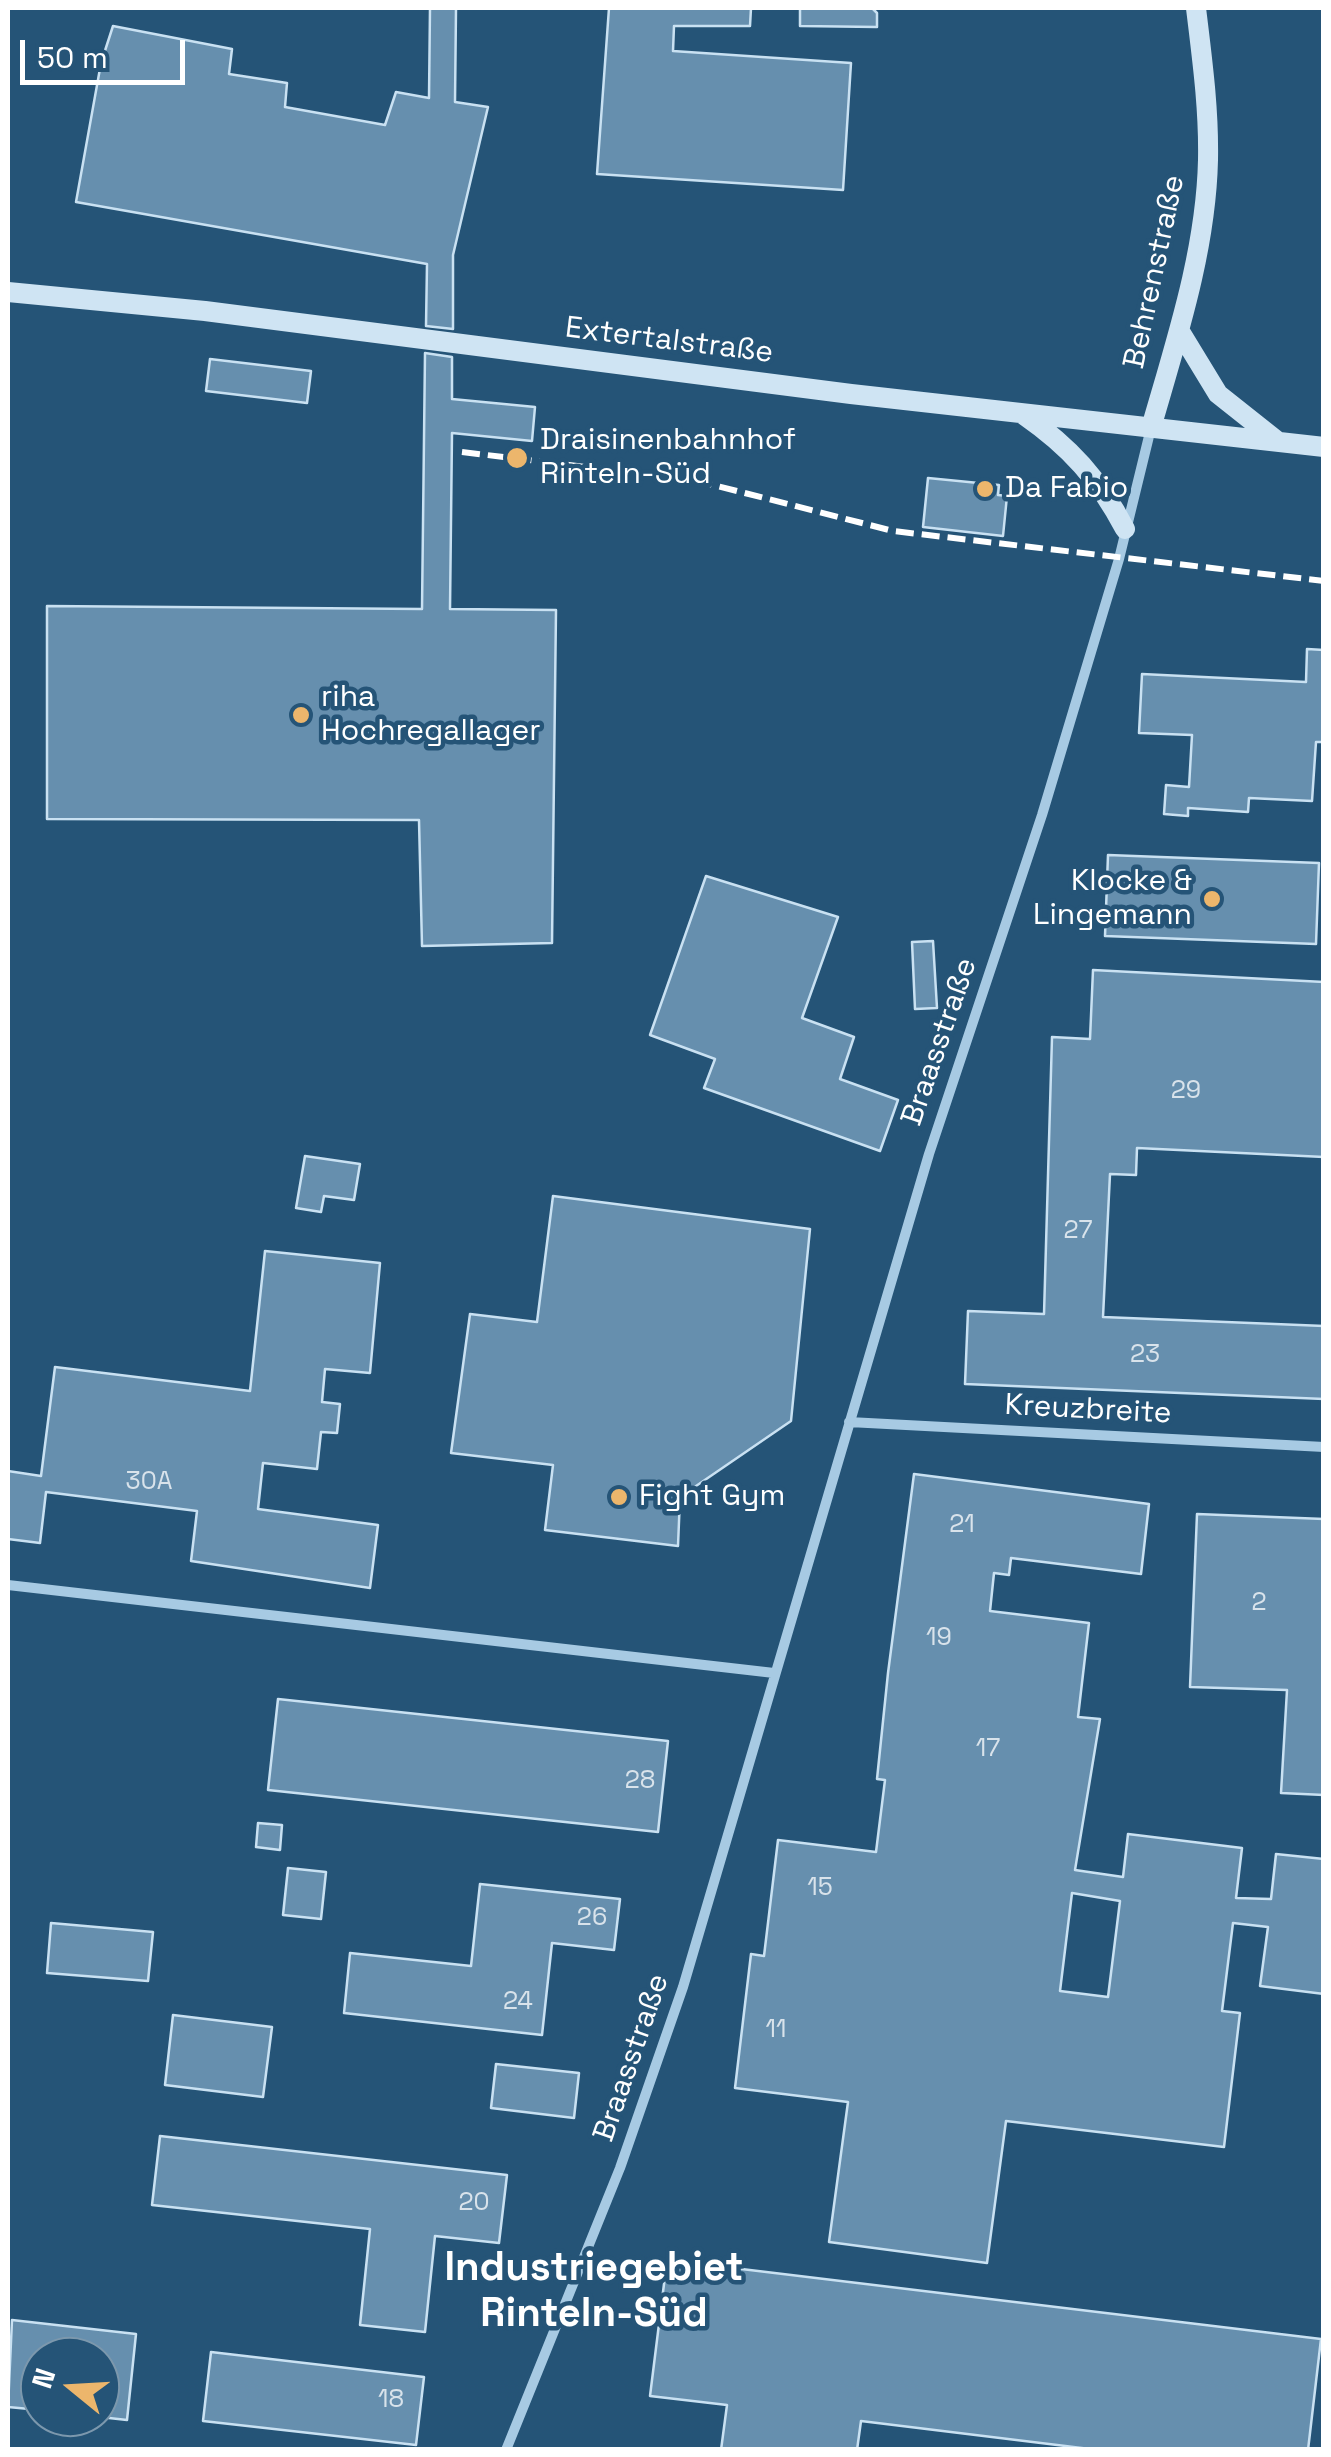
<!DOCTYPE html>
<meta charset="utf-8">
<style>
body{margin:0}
#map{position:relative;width:1331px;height:2457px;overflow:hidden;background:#255477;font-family:"Space Grotesk",sans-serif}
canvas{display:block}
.frame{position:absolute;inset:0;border:10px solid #fff;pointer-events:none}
.north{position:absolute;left:20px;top:2337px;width:100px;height:100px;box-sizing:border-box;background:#255477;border:2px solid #7c98ad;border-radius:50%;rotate:288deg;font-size:28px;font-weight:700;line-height:40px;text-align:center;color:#fff}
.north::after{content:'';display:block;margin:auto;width:35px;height:45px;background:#ecb66c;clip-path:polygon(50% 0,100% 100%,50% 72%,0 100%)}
.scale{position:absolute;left:20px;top:40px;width:165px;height:45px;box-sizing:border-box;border:5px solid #fff;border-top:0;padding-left:12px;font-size:30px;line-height:35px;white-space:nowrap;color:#fff;-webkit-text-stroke:8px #255477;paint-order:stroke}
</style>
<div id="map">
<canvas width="1331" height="2457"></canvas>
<div class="frame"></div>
<div class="north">N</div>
<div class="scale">50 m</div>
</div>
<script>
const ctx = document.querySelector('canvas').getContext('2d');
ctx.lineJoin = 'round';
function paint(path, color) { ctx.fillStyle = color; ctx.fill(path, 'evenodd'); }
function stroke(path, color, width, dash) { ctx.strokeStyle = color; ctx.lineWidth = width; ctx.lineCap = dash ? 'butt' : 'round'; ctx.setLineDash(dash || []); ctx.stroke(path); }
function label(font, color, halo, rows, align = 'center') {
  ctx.font = font + ' "Space Grotesk",sans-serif'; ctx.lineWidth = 9; ctx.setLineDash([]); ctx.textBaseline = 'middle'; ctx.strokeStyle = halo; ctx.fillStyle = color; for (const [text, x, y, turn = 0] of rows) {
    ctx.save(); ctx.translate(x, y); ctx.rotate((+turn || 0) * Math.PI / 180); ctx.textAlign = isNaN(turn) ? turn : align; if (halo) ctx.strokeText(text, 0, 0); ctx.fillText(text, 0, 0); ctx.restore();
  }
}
const building = new Path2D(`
 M430,8H456L455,102L488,107L453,255V329L426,326L427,264L76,202L101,63L113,26L232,49L229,74L287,83L285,107L385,125L396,92L429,98Z
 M609,8H751L750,26H674L673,51L851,63L843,190L597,174Z
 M800,8H872L877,13V27L800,26Z
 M425,353L452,357V399L535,407L532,441L452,433L450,609L556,610L552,943L422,946L419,820L47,819V606L422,609Z
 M210,359L311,371L307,403L206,391Z
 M928,478L999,485L998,495L1007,496L1003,536L923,527Z
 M1307,649L1324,650V742H1316L1312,801L1249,798L1248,812L1188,808V816L1164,814L1166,785L1189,787L1192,735L1139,733L1142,674L1306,682Z
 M1108,855L1319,863L1316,944L1105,936Z
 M706,876L838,917L802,1018L854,1037L840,1079L898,1100L880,1151L704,1088L715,1059L650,1035Z
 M933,941L937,1008L915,1009L912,942Z
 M1093,970L1324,982V1157L1137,1148L1136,1175L1110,1174L1103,1317L1324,1326V1399L965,1384L968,1311L1044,1314L1052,1037L1090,1039Z
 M305,1156L360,1164L354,1200L324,1196L321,1212L296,1208Z
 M553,1196L810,1229L791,1421L680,1497L678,1546L545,1530L553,1465L451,1453L470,1314L537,1322Z
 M265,1251L380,1263L370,1373L325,1369L322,1402L340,1404L337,1433L321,1432L317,1469L263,1463L258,1509L378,1525L370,1588L191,1561L197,1511L46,1492L40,1543L8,1539V1471L41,1476L55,1367L250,1391Z
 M914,1474L1149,1504L1141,1574L1011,1558L1009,1575L994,1573L990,1611L1089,1623L1078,1717L1100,1719L1075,1870L1123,1877L1128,1834L1242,1848L1236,1898L1271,1899L1276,1854L1324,1859V1994L1260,1986L1268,1927L1233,1923L1222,2011L1240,2013L1224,2147L1006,2121L987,2263L829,2242L848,2102L735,2088L751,1954L764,1956L778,1840L876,1852L885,1780L877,1779L888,1673ZM1072,1893L1120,1901L1108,1997L1060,1991Z
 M1197,1514L1324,1519V1795L1281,1793L1287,1690L1190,1687Z
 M278,1699L668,1741L658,1832L268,1790Z
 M258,1823L282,1825L280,1850L256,1847Z
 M288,1868L326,1872L321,1919L283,1915Z
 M480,1884L620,1899L614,1950L552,1943L542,2035L344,2013L350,1953L471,1966Z
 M51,1923L153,1932L148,1981L47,1973Z
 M173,2015L272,2027L263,2097L165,2085Z
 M496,2064L579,2073L574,2118L491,2108Z
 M160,2136L507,2175L499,2243L435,2236L425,2332L360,2325L370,2229L152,2205Z
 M667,2260L1321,2339L1308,2450H1098L861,2421L857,2450H721L727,2405L650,2396Z
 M12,2320L136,2334L127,2420L100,2417V2357H40V2410L8,2407Z
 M211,2352L424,2377L416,2445L203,2421Z`);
const street = new Path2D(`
 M849,1422L1324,1447
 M8,1585L774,1673
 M506,2450L620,2168L683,1987L929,1154L1042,815L1119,559L1151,428`);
const secondary = new Path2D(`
 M8,292L205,311L851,394L1324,447
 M1179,330L1218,394L1276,440
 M1024,415C1070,447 1099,479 1125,529
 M1151,428C1176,341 1206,251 1208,160C1209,108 1202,58 1196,8`);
const rail = new Path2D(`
 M462,452L694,480L893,531L1324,581`);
const markers = [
 [517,458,12,"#ecb66c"],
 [985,489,10,"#ecb66c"],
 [301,715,10,"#ecb66c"],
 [1212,899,10,"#ecb66c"],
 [619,1497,10,"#ecb66c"]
];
const numberNames = [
 ["29",1186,1091],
 ["27",1078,1231],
 ["23",1145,1355],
 ["30A",149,1482],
 ["21",962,1525],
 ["2",1259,1603],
 ["19",939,1638],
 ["17",988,1749],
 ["28",640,1781],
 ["15",820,1888],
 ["26",592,1918],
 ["24",518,2002],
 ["11",776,2030],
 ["20",474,2203],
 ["18",391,2400]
];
const streetNames = [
 ["Behrenstraße",1155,272,-78],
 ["Extertalstraße",669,341,7],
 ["Braasstraße",940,1042,-71],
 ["Kreuzbreite",1088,1410,3],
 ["Braasstraße",632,2058,-71]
];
const poiNames = [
 ["Draisinenbahnhof",540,441],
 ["Rinteln-Süd",540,475],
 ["Da Fabio",1005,489],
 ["riha",321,698],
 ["Hochregallager",321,732],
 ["Klocke &",1192,882,"right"],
 ["Lingemann",1192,916,"right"],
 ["Fight Gym",639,1497]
];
const districtNames = [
 ["Industriegebiet",594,2269],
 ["Rinteln-Süd",594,2315]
];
paint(building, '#668fae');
stroke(building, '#c9e1f2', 2.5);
stroke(street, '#a7cae3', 10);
stroke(secondary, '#cfe4f3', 20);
stroke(rail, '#fff', 6, [18, 8]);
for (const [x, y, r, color] of markers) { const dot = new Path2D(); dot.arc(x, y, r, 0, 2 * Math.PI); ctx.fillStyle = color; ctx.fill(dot); stroke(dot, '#255477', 4); }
label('25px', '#d9e3eb', null, numberNames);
label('30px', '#fff', '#255477', streetNames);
label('30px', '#fff', '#255477', poiNames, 'left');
label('bold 40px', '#fff', '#255477', districtNames);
</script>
